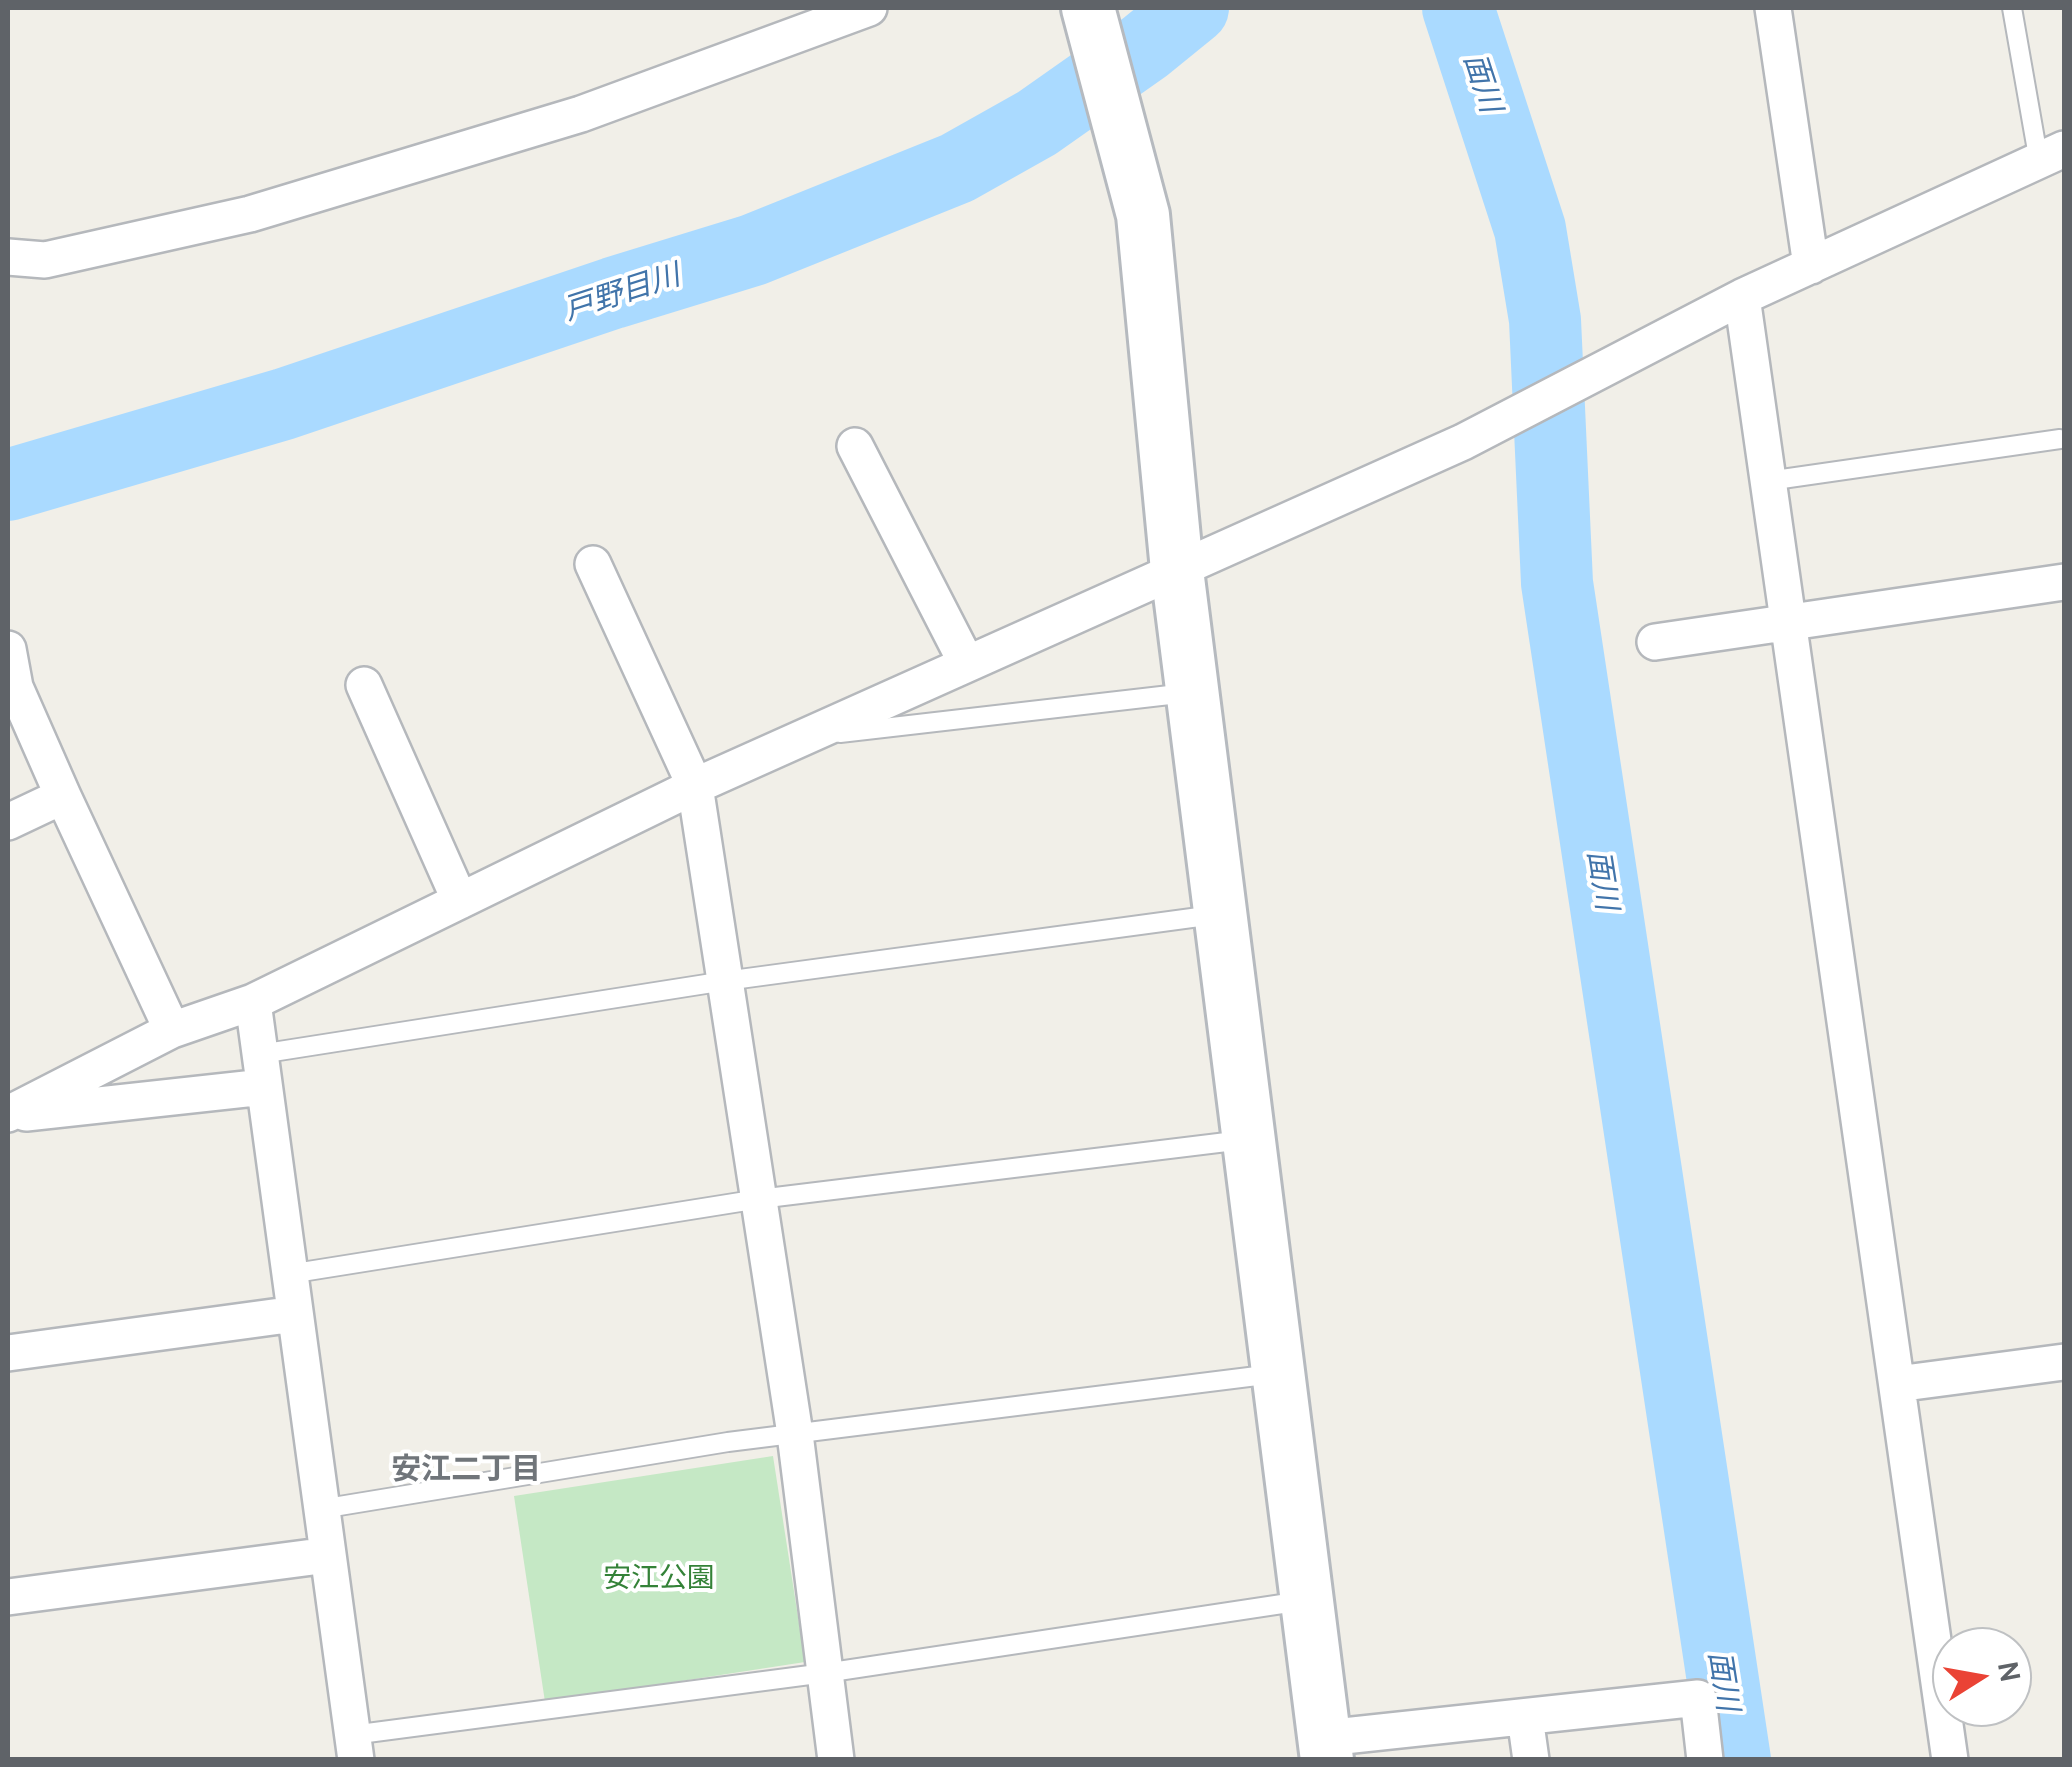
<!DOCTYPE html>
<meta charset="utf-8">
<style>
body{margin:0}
#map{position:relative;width:2072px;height:1767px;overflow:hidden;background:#f1efe8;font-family:Cabin,sans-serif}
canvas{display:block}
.frame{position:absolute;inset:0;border:10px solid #5f6368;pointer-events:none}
.north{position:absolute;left:1932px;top:1627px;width:100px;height:100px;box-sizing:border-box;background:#fff;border:2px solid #bfc1c3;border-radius:50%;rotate:79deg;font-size:28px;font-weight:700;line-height:40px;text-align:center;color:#5f6368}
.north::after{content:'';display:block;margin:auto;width:35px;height:45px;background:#ea4335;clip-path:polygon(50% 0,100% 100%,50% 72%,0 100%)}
</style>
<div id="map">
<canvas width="2072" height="1767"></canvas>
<div class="frame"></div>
<div class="north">N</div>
</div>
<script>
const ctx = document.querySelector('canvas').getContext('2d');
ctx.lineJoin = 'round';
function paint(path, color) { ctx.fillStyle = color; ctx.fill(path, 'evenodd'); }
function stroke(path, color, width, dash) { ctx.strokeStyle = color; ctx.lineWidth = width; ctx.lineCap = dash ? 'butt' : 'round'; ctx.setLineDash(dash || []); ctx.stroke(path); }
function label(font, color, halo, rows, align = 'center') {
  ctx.font = font + ' Cabin,"Noto Sans JP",sans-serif'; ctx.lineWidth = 8; ctx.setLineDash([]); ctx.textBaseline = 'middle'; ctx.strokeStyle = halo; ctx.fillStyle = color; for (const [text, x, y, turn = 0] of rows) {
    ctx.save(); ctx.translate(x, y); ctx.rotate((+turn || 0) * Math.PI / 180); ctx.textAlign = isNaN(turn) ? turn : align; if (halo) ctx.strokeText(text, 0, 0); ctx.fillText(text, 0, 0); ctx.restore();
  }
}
const green = new Path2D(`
 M773,1456L805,1662L545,1702L514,1496Z`);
const river = new Path2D(`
 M1458,8L1530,229L1545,320L1557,583L1735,1760
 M8,485L284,404L613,293L753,250L957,168L1037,123L1145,47L1193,8`);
const lane = new Path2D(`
 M2012,8L2039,162
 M1768,481L2060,439
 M840,733L1187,693
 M260,1054L725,981L1214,915
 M289,1274L759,1199L1243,1140
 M321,1509L728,1442L1273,1374
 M352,1735L825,1673L1302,1601`);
const street = new Path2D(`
 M1773,8L1811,266
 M8,257L45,260L250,214L581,114L869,8
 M1742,297L1950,1760
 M855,446L967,664
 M593,564L695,786L795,1434L836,1760
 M1655,642L2064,582
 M8,649L15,687L63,796L172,1030
 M364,685L460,901
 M8,822L63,796
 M253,1002L356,1760
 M26,1113L264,1087
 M8,1114L172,1030L253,1002L695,786L1463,442L1742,297L2064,149
 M8,1353L295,1314
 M1897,1384L2064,1362
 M8,1597L328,1555
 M1525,1717L1531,1760
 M1325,1738L1698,1698L1705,1760`);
const secondary = new Path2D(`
 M1088,8L1143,215L1177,570L1327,1760`);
const parkNames = [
 ["安江公園",659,1579]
];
const waterNames = [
 ["面川",1482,83,72],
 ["戸野目川",622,293,-18],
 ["面川",1602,880,81],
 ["面川",1723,1681,81]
];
const neighbourhoodNames = [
 ["安江二丁目",466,1470]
];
paint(green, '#c5e8c5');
stroke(river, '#aadaff', 72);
stroke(lane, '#b5b8bc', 22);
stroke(street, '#b5b8bc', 40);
stroke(secondary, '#b6babf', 58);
stroke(lane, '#fff', 18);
stroke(street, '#fff', 35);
stroke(secondary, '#fff', 52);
label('28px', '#348238', '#fff', parkNames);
label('italic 30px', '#4174aa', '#fff', waterNames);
label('bold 30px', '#70757a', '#fff', neighbourhoodNames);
</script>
